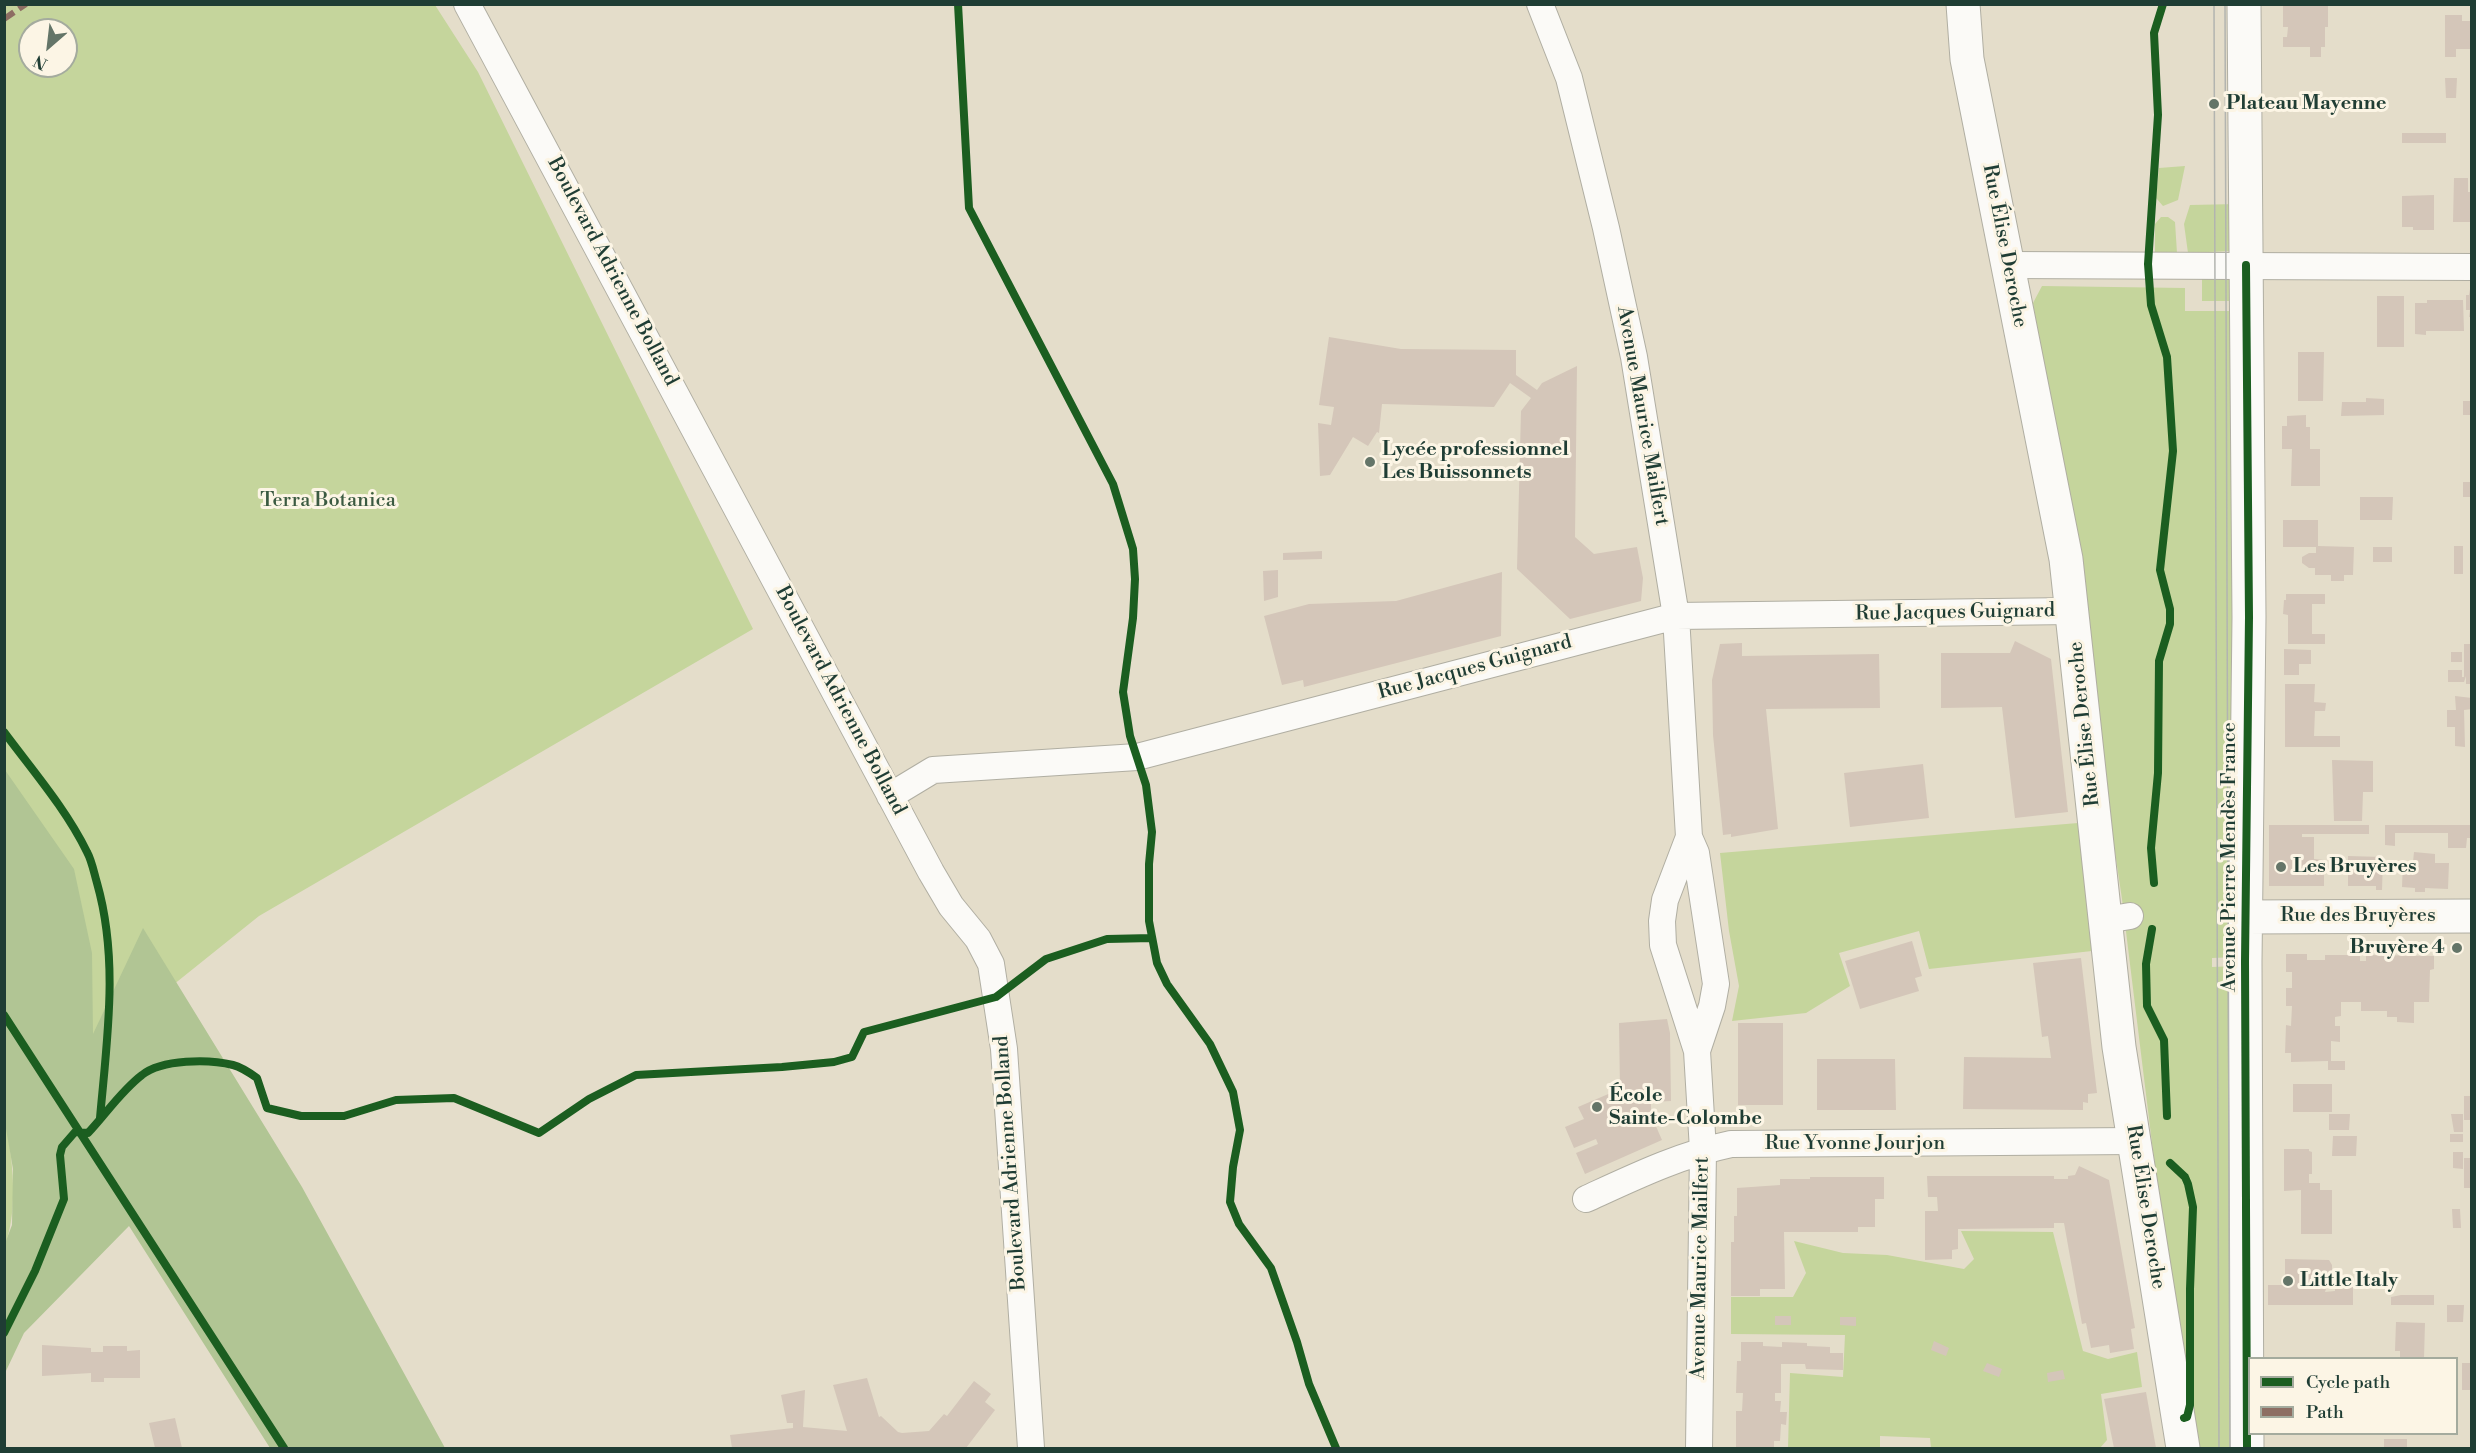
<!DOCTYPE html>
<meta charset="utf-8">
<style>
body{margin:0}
#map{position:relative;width:2476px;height:1453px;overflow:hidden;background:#e4ddca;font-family:"Libre Bodoni",serif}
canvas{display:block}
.frame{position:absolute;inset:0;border:6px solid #1f3d34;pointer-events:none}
.legend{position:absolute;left:2248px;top:1357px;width:210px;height:78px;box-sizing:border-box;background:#fcf5e5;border:2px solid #a4ab9e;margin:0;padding:8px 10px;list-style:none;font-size:18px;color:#1f3d34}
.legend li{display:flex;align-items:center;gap:12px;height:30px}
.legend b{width:30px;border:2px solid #a4ab9e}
.north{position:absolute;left:18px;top:18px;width:60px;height:60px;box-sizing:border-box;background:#fcf5e5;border:2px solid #a4ab9e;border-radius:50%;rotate:208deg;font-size:16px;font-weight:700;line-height:24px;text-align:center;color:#1f3d34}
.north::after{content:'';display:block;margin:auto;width:21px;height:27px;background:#647568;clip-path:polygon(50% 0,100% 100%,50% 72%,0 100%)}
</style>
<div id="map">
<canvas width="2476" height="1453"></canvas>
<div class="frame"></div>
<ul class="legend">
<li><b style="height:8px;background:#1b5e20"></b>Cycle path</li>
<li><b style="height:8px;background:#8d6e63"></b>Path</li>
</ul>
<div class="north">N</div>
</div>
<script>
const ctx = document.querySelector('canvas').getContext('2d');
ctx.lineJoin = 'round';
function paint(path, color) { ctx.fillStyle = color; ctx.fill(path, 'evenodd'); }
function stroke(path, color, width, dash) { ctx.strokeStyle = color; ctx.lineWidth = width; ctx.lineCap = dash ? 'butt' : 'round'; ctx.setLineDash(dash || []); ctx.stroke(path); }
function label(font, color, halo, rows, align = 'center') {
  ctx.font = font + ' "Libre Bodoni",serif'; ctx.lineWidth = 6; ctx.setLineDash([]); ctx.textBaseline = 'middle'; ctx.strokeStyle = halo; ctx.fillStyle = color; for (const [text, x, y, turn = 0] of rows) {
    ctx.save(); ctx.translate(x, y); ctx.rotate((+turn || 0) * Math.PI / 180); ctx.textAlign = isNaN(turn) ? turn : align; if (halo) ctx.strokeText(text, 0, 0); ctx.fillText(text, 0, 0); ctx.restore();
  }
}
const green = new Path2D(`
 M5,5H435L478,72L753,629L259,916L6,1119C12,1161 19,1205 5,1246ZM30,30H66V66H30Z
 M2185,166L2178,200L2163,206L2156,198L2159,168Z
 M2237,204L2230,251L2188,253L2184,224L2190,205Z
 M2161,217H2168L2175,222L2177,253L2155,252V224Z
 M2202,275L2230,276L2234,301H2202Z
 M2042,286L2185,288V311H2234L2237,957L2212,958V967L2237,966L2238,1448H2194L2181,1379L2122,899L2033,303Z
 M2078,823L2092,951L1929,969L1919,931L1839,953L1850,986L1806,1013L1732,1021L1739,986L1729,931L1720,853Z
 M1961,1231L2053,1232L2083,1351L2108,1359L2137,1352L2142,1387L2101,1394L2107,1440L2100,1448H1931L1930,1438L1880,1436V1448H1788L1790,1373L1843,1377L1845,1335L1731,1334V1297H1793L1806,1273L1794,1241L1843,1253L1887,1255L1964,1269L1974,1259Z`);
const forest = new Path2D(`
 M5,770L74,869L92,953L93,1034L143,928L302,1187L445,1448H270L129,1226L24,1333L5,1373L4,1246L12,1225L13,1169L4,1117Z`);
const building = new Path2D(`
 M2283,4H2328V27H2325V47H2321V57H2310V47H2283V37H2287L2288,27H2283Z
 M2445,15H2462V21H2472V49H2456V57H2445Z
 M2445,78H2457L2456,98H2446Z
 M2402,133H2446V143H2402Z
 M2454,178H2468V192H2472V222H2453Z
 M2434,195V230H2413V227H2402V196Z
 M2470,289H2472V317H2469L2470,310H2466V295H2469Z
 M2377,296H2404V347H2377Z
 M2427,300H2463L2464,331H2426V335L2415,334V303H2427Z
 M1329,337L1401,349L1516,350V375L1537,390L1542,383L1577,366L1575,537L1594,554L1637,547L1643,578L1641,601L1570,619L1517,569L1521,411L1531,398L1510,383L1494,407L1382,404L1379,433L1377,432L1368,446L1353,437L1330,475L1320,476L1318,423L1331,425L1334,407L1319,405Z
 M2298,352H2324L2323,401H2298Z
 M2366,398L2384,399V415L2341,416L2342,402H2366Z
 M2463,401H2472V415H2463Z
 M2306,415V427H2310V449H2320V486H2291L2292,449H2282V426H2287V416Z
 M2463,482H2472V497H2463Z
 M2360,497H2393L2392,520H2360Z
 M2283,520H2318V546L2354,547L2353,575H2344V581H2331V575H2315V568H2309L2302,563V557L2309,553H2316V547H2283Z
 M2454,546H2463V574H2454Z
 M2373,547H2392V562H2373Z
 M1322,551V559L1283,560V553Z
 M1278,570V597L1264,601L1263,571Z
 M1502,572L1501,636L1304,687L1303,680L1282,685L1264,616L1309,604L1396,601Z
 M2286,594H2325V604H2312V634H2325V644H2288V615L2283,614L2284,600H2286Z
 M2015,641L2051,659L2068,812L2015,818L2002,707L1941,708V653H2010Z
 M1742,643V656L1879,654L1880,708L1766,709L1778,829L1731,837V834L1723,835L1713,735L1712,680L1720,644Z
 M2464,644H2472V684H2466V676L2464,682H2448V670H2462V677H2464Z
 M2284,649L2311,650V664H2299V675H2284Z
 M2451,652H2462V662H2451Z
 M2285,684H2315L2314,702L2326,703L2325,711H2315L2314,736H2340V747H2285Z
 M2455,696L2472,698V709L2464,710L2465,747L2455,746V727H2447V710H2456Z
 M2332,760L2373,761V792H2363L2362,821H2334Z
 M1923,764L1929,818L1850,827L1844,773Z
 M2269,825H2369V834H2302V837H2314V859L2324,860V886H2269Z
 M2385,825H2472V838H2467L2466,848H2448V833H2395V846L2385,845Z
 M2414,852L2435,854V863H2449L2448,889L2425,888V892H2415V888L2402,887L2403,862H2413Z
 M2348,856L2383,857L2382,890H2376V886H2348Z
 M1912,941L1922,976L1915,978L1919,991L1860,1009L1845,961Z
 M2286,954H2307V960H2325V955H2360V961H2366V955L2434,956V969L2430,970L2429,1002H2414V1023L2397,1022V1017H2387V1011H2361V1002H2341V1016L2335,1017V1026H2340V1042L2331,1041V1061H2345V1070H2328V1061L2291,1062V1053H2285L2286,1025L2291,1026L2292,1006H2286V988H2292V972H2286Z
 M2081,958L2097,1093L2088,1094V1103L2083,1102V1110L1963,1109L1964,1057L2051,1058L2048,1036L2042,1037L2033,963Z
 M1667,1019L1670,1033L1671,1101L1651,1102V1115L1662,1140L1585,1174L1576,1153L1598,1144L1596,1139L1574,1148L1565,1127L1584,1119L1578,1107L1620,1089L1619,1023Z
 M1738,1023H1783V1105H1738Z
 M1817,1059H1895L1896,1110H1817Z
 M2293,1084H2332V1112H2293Z
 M2464,1096H2472V1120H2464Z
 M2329,1114H2350L2349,1130H2329Z
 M2451,1114H2463V1132H2454Z
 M2450,1134H2463V1142H2450Z
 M2333,1136H2357L2356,1156H2332Z
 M2284,1149H2309V1151L2312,1152V1174H2309V1183H2320V1190H2332V1234H2301V1190L2284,1191Z
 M2453,1152H2463V1169L2453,1168Z
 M2464,1158H2472V1188H2464Z
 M2079,1166L2109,1180L2135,1328L2131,1329L2134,1349L2110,1353L2109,1345L2091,1348L2086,1323L2082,1324L2064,1223H2054V1228L1958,1229V1249L1952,1250V1259L1925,1260V1211H1938L1937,1197H1928L1927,1176H2054V1179H2068V1176L2075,1175Z
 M1810,1177H1884V1199H1875V1227H1858V1232H1784L1785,1289H1760V1296H1731V1242H1734V1216H1737V1188L1780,1185V1179H1810Z
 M2452,1209H2460L2461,1228H2453Z
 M2285,1259L2329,1260L2332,1265V1285L2326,1289L2325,1292L2335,1291V1287H2353V1305H2268V1285H2285Z
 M2401,1295H2434V1305H2391V1297Z
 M2447,1305H2464L2463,1322H2447Z
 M1775,1316H1791V1325H1775Z
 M1840,1317H1856V1326L1840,1325Z
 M2396,1322L2425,1323L2424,1358H2400V1351H2395Z
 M1934,1341L1949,1348L1946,1356L1931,1350Z
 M1741,1342H1763V1346L1782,1347V1342L1807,1343V1346L1830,1347V1353H1843V1370L1806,1369L1805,1364H1781V1393H1775V1401H1781L1780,1412H1787L1786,1425L1781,1424L1780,1441H1774V1448H1736V1411H1742L1743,1393H1736L1737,1361H1741Z
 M42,1345L91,1348V1352H103V1346H127V1351L140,1350V1378H104V1382H91V1373L42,1376Z
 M1987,1363L2002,1369L1999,1377L1983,1371Z
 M2462,1363H2472V1390H2462Z
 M2063,1370L2065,1379L2048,1382L2047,1373Z
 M867,1378L879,1417L881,1416L898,1432L902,1433L929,1431L944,1414L947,1416L974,1381L991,1394L985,1402L995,1410L966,1448H732L730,1435L793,1428V1423H787L781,1395L805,1390L803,1427L847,1431L833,1385Z
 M2146,1392L2156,1448H2114L2104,1399Z
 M175,1418L182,1448H155L149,1423Z
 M2384,1439H2407V1448H2384Z`);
const street = new Path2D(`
 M467,4L931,872L951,906L978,939L991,964L1004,1049L1031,1448
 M1540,4L1569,78L1606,228L1634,357L1676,616L1689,837L1696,853L1716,984L1712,1006L1697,1051
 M2007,265L2472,267
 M890,796L933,770L1137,757L1676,616L2072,611
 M1689,837L1665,900L1662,921L1663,945L1697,1051L1703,1150L1699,1448
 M2106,920L2130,916
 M1586,1199C1634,1177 1679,1155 1731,1144L2134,1141`);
const secondary = new Path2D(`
 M1963,4L1967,59L2066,559L2119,1047L2183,1448
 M2244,4L2249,617L2245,961L2247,1448
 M2245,917L2472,916`);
const tram = new Path2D(`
 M2214,4L2219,1448
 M2225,4L2230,1448`);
const quiet = new Path2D(`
 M4,19L26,4`);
const cycleway = new Path2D(`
 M958,4L969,208L1113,484L1133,549L1135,579L1133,618L1123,692L1130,736L1146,785L1152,832L1149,864V921L1157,963L1167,984L1210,1044L1233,1092L1240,1130L1233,1167L1230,1202L1239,1224L1271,1268L1297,1342L1309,1384L1336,1448
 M2246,265L2249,617L2245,961L2247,1448
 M4,732C33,771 66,809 87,852C92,861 94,873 97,883C119,960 107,1039 100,1118
 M2154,883L2151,848L2158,773L2159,661L2170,624V609L2160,570L2173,451L2167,357L2151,305L2148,264L2158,115L2154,33L2163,4
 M2152,929L2146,964L2147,1006L2164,1040L2167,1116
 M4,1015L284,1448
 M2170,1163L2185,1177L2188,1184L2193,1207L2190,1289V1405L2187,1417L2184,1418
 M4,1333L35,1271L64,1199L60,1155L62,1147L75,1132L88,1133C106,1114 121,1091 142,1075C162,1059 209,1059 233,1065C241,1067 250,1073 257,1078L267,1108L301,1116H344L396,1100L454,1098L539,1133L589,1099L636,1075L782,1067L834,1062L852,1057L864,1032L996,997L1046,959L1107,939L1152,938`);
const markers = [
 [2214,104,6,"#647568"],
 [1370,462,6,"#647568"],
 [2281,867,6,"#647568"],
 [2457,948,6,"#647568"],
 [1597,1107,6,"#647568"],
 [2288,1281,6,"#647568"]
];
const poiNames = [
 ["Plateau Mayenne",2226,104],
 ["Lycée professionnel",1382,450],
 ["Les Buissonnets",1382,473],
 ["Les Bruyères",2293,867],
 ["Bruyère 4",2445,948,"right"],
 ["École",1609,1096],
 ["Sainte-Colombe",1609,1119],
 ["Little Italy",2300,1281]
];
const streetNames = [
 ["Rue Élise Deroche",2004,246,79],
 ["Boulevard Adrienne Bolland",612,272,62],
 ["Avenue Maurice Mailfert",1642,416,80],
 ["Rue Jacques Guignard",1955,613,-1],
 ["Rue Jacques Guignard",1475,668,-15],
 ["Boulevard Adrienne Bolland",840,701,62],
 ["Rue Élise Deroche",2085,724,-96],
 ["Avenue Pierre Mendès France",2230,857,-90],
 ["Rue des Bruyères",2358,916],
 ["Rue Yvonne Jourjon",1855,1144],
 ["Boulevard Adrienne Bolland",1011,1163,-94],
 ["Rue Élise Deroche",2145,1207,81],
 ["Avenue Maurice Mailfert",1701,1268,-89]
];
const parkNames = [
 ["Terra Botanica",328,501]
];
paint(green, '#c5d59c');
paint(forest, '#b1c594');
paint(building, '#d4c6b9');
stroke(street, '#b0aea2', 28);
stroke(secondary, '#b0aea2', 35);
stroke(street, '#fbfaf7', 26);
stroke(secondary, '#fbfaf7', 33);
stroke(tram, '#b2b4b0', 1.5);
stroke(quiet, '#8d6e63', 6, [12, 6]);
stroke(cycleway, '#1b5e20', 8);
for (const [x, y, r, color] of markers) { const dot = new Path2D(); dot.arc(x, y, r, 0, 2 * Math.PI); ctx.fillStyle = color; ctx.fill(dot); stroke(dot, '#fcf5e5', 2); }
label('bold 20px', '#1f3d34', '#fcf5e5', poiNames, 'left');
label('20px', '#1f3d34', '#fcf5e5', streetNames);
label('20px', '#3b5a41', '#fcf5e5', parkNames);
</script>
